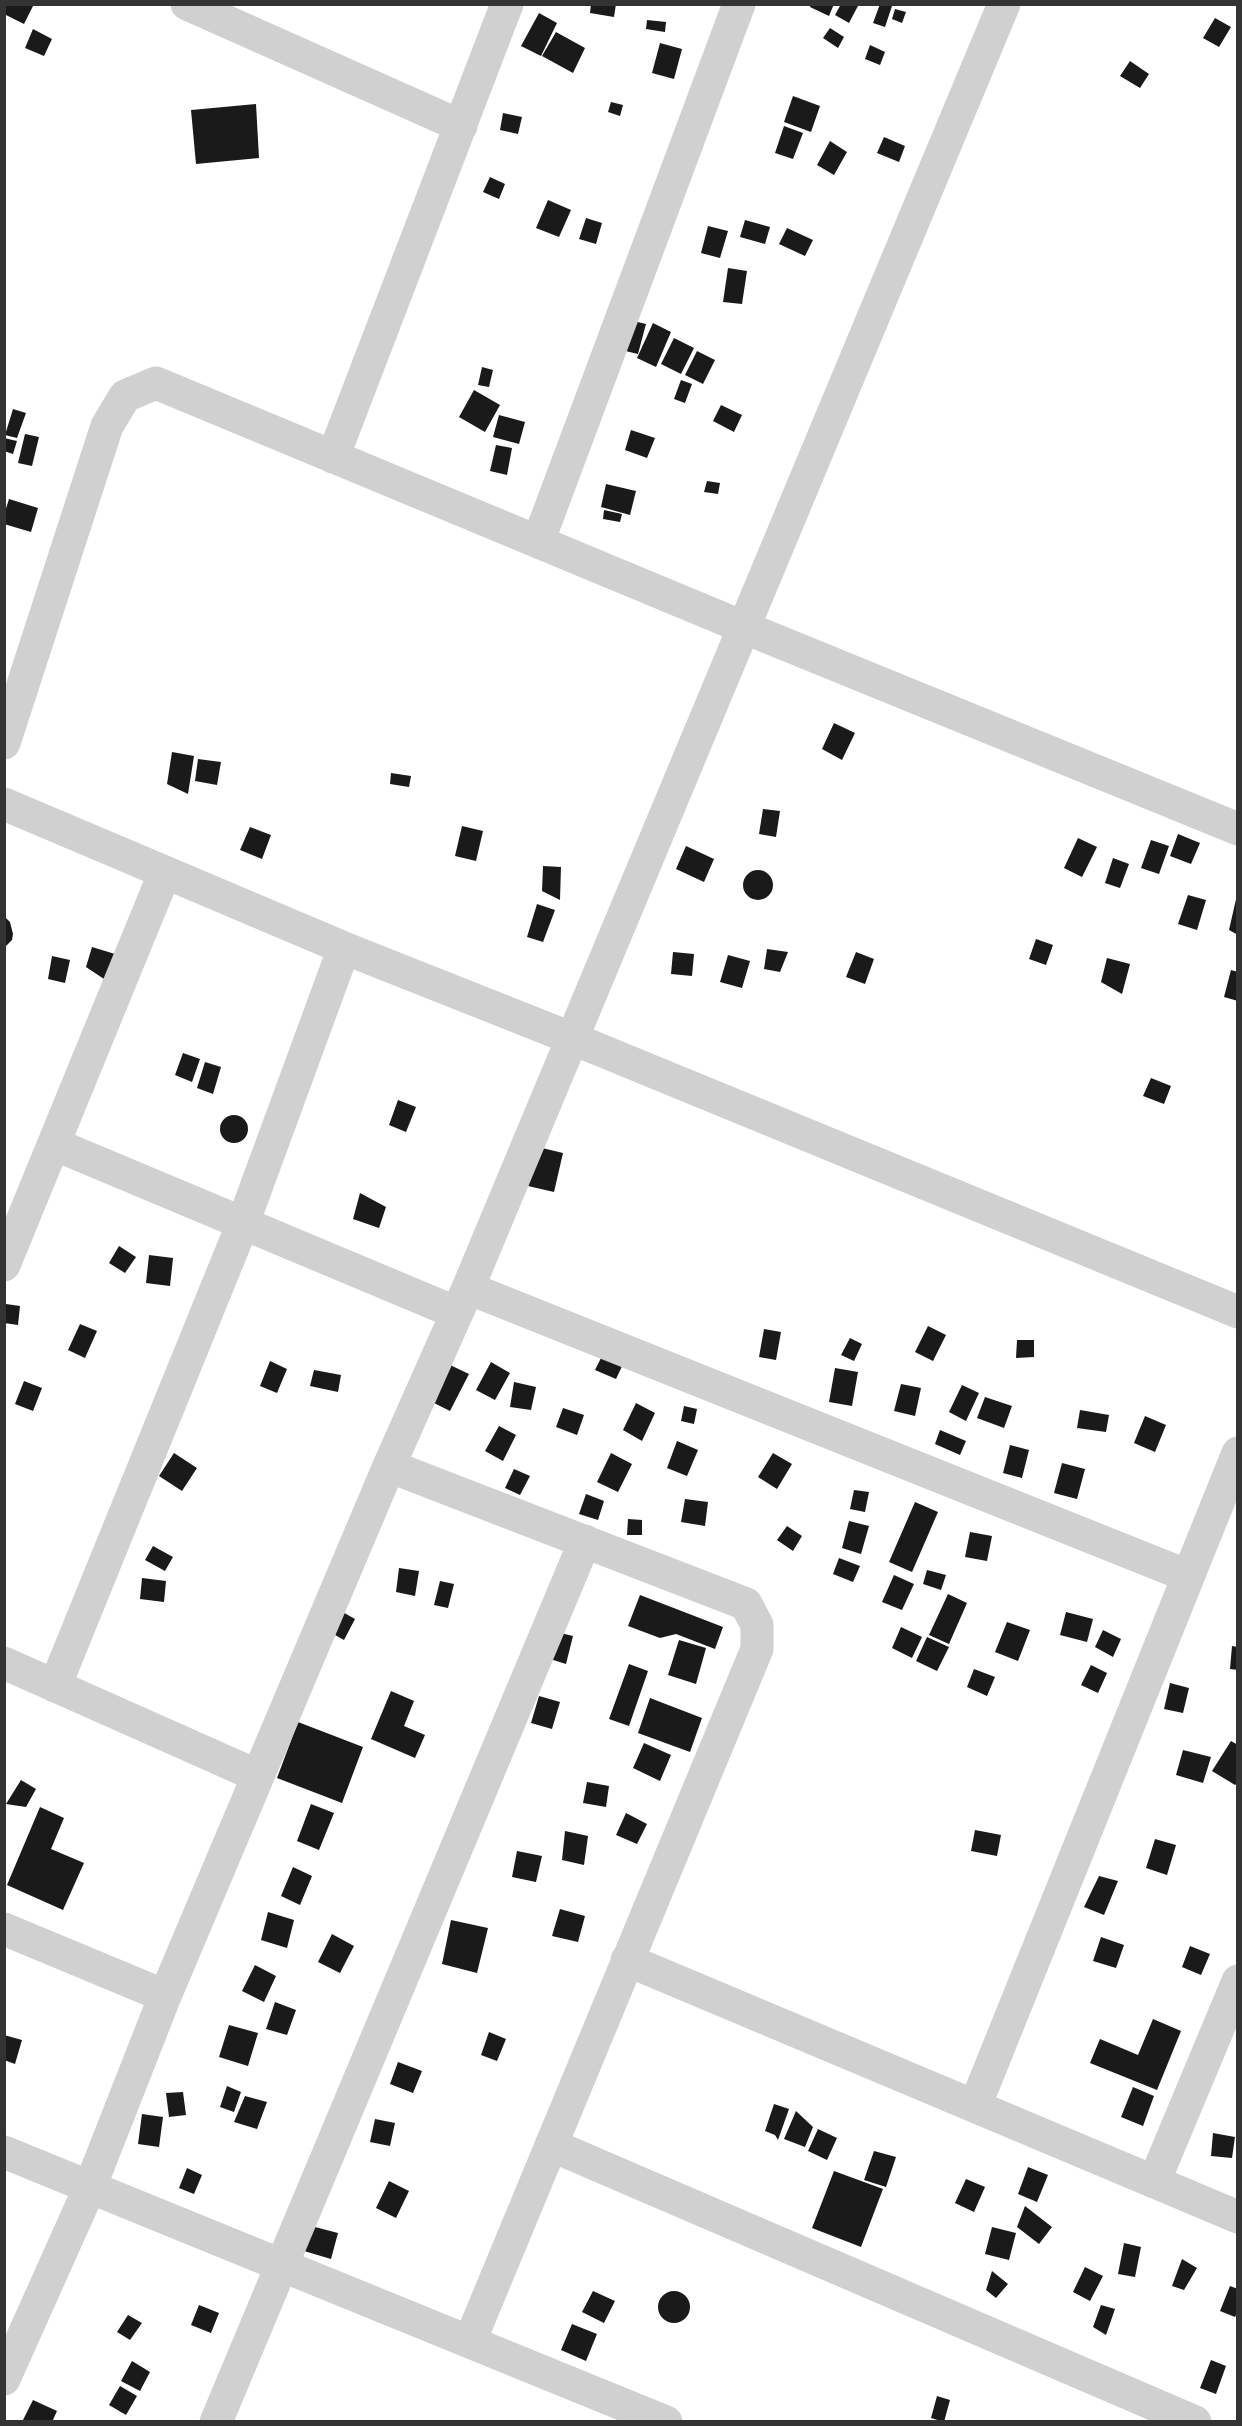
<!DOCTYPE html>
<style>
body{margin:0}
#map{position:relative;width:1242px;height:2426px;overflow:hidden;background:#fff;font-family:"Sofia Sans Condensed",sans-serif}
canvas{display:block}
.frame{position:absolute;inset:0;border:6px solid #333;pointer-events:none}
</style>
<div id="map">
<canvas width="1242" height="2426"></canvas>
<div class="frame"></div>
</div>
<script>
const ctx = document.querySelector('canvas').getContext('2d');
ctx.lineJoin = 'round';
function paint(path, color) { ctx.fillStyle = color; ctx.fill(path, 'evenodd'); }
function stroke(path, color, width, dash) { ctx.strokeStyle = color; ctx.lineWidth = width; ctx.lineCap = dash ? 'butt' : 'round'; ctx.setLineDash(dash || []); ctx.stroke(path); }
const building = new Path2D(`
 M4,4H34L24,24L4,14Z
 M591,4H616L614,17L590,13Z
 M811,4H834L829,16L810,7Z
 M841,4H859L849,23L835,15Z
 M880,4L892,6L885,27L873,23Z
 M895,9L906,12L902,23L892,19Z
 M539,13L557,23L541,56L521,46Z
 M1215,18L1231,27L1219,47L1203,38Z
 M647,20L666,22L665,32L646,29Z
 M830,28L844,37L838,48L823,38Z
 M33,29L52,39L44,56L25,48Z
 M556,32L585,48L573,73L542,56Z
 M660,43L682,49L674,79L652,73Z
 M870,45L885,52L880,65L865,59Z
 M1130,61L1149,74L1140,88L1120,76Z
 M793,96L820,106L811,132L784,122Z
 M611,102L623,105L620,116L608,112Z
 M256,104L259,158L196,164L191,110Z
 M503,113L522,117L518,134L500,130Z
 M784,126L803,133L793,159L775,153Z
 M884,137L905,146L899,162L877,153Z
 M830,141L847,152L834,175L817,165Z
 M490,177L505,184L499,199L483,192Z
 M548,200L571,210L559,237L536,228Z
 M586,218L602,223L596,244L579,239Z
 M745,220L770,227L765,244L740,237Z
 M708,226L728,231L720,258L701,253Z
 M787,228L813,240L805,256L779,244Z
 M728,268L747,271L742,304L723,302Z
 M625,319L646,324L638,354L617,349Z
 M653,323L671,332L656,367L637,358Z
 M674,338L694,348L681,374L661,364Z
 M697,351L715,360L703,384L685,375Z
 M482,367L493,370L489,387L478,385Z
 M681,380L692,384L685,403L674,399Z
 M474,390L500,405L485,432L459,417Z
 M721,405L742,415L734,432L713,421Z
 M13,409L26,413L17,438L5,435Z
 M499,415L525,422L519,444L493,437Z
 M631,430L655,438L647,458L625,450Z
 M25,434L39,437L32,466L18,463Z
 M4,438L17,441L13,454L4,451Z
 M496,445L512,448L507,475L490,471Z
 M707,481L720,483L718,494L704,492Z
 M606,484L636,491L630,515L601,507Z
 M9,499L38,508L31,532L4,524V515Z
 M604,510L622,514L620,522L603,519Z
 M834,723L855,733L842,760L822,749Z
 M172,752L194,756L188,794L167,784Z
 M198,759L221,762L217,785L195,781Z
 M391,773L411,776L409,787L390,784Z
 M763,809L780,811L776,837L759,834Z
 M462,826L483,831L476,861L455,856Z
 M250,827L271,835L262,859L240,850Z
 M1178,834L1200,843L1191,864L1170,856Z
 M1078,838L1097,847L1082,877L1064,868Z
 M1151,840L1169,846L1159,874L1141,868Z
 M686,846L714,859L704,882L676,869Z
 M1113,858L1129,864L1120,888L1105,883Z
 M543,866L561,867L560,900L542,891Z
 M743 885a15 15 0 1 1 30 0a15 15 0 1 1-30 0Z
 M1188,895L1206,900L1197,930L1178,924Z
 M1237,895L1238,896V935L1229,930Z
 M537,904L555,910L543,942L527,937Z
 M4,916L10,922L13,934L12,940L4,948Z
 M1036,939L1053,945L1046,965L1029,959Z
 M92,947L115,954L107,981L86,967Z
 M767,949L788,952L780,972L764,969Z
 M673,952L694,954L692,976L671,974Z
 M856,952L874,959L865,984L846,977Z
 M728,955L750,961L742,988L720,982Z
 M52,956L70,960L65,983L48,979Z
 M1107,958L1130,964L1122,994L1101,982Z
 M1231,970L1238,972V1001L1224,997Z
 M183,1053L200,1059L192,1082L175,1075Z
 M205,1062L221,1067L213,1094L197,1088Z
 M1151,1078L1171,1086L1164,1104L1143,1096Z
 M398,1100L416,1107L406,1132L389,1125Z
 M220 1129a14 14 0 1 1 28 0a14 14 0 1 1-28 0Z
 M538,1147L563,1153L554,1192L528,1186Z
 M360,1193L386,1207L379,1228L353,1219Z
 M119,1246L136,1257L125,1273L109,1263Z
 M149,1255L173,1258L170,1286L146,1283Z
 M6,1304L20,1306L18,1325L4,1323Z
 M80,1324L97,1331L85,1358L68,1350Z
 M928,1326L946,1335L933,1361L915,1352Z
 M764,1329L781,1332L776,1360L759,1357Z
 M850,1338L862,1344L854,1361L841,1355Z
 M1017,1340H1034V1357L1016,1358Z
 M605,1350L625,1360L616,1379L595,1370Z
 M270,1361L287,1369L277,1393L260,1386Z
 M491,1362L510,1373L495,1400L476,1390Z
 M450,1365L469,1374L450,1411L432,1402Z
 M835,1368L858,1372L852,1406L829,1402Z
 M314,1370L341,1375L338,1392L310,1386Z
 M24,1381L42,1388L33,1411L15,1404Z
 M514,1382L536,1387L531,1410L510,1407Z
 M901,1384L921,1388L915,1416L894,1411Z
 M962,1385L979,1393L966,1421L949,1412Z
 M985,1397L1012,1406L1004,1428L977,1418Z
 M636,1403L655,1413L642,1441L623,1430Z
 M684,1406L697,1409L694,1424L681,1421Z
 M563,1408L584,1415L577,1435L556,1427Z
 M1080,1410L1109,1415L1106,1432L1077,1428Z
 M1145,1416L1166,1425L1155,1452L1134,1443Z
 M499,1426L516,1435L503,1461L485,1451Z
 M940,1430L966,1441L960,1455L935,1444Z
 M677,1441L698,1450L687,1476L667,1468Z
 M1010,1445L1029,1450L1022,1478L1003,1473Z
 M174,1453L197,1468L182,1491L159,1476Z
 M611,1453L632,1464L618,1492L597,1482Z
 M773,1453L792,1464L777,1489L758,1477Z
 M1062,1463L1085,1469L1077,1499L1054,1493Z
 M514,1469L530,1476L520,1495L505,1488Z
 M854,1490L869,1492L865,1512L850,1509Z
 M586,1494L604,1501L598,1520L579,1514Z
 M685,1499L708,1502L705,1526L681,1522Z
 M915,1502L938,1512L912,1572L889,1562Z
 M628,1519L642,1520V1535H627Z
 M849,1521L869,1526L861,1554L842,1548Z
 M787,1526L802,1536L793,1551L777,1540Z
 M970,1532L992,1536L987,1561L965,1557Z
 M153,1546L173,1557L165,1571L145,1560Z
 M839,1558L860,1566L853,1582L833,1574Z
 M399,1568L419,1571L415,1596L396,1592Z
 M927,1570L946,1575L941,1590L923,1584Z
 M894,1575L914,1584L902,1610L882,1602Z
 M142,1578L166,1581L164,1602L140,1599Z
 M440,1581L454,1584L448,1608L434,1605Z
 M948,1594L967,1603L949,1644L929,1635Z
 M640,1595L723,1627L715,1649L676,1634L660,1638L628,1626Z
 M339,1610L355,1619L344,1640L328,1631Z
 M1066,1612L1093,1619L1087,1642L1060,1635Z
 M1007,1622L1030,1630L1018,1661L995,1652Z
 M901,1627L922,1637L912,1658L892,1648Z
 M1103,1630L1121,1639L1113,1657L1095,1647Z
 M556,1632L573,1636L566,1664L550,1659Z
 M927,1637L949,1647L937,1671L916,1661Z
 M679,1640L706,1648L696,1684L668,1675Z
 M1232,1646L1238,1647V1670L1230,1669Z
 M629,1664L648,1671L629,1726L609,1719Z
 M1091,1665L1107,1673L1098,1693L1081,1685Z
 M974,1669L995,1677L987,1696L967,1687Z
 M1170,1683L1189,1688L1183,1713L1164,1709Z
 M391,1691L414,1701L404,1726L425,1735L415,1758L371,1739Z
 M539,1696L560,1702L552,1729L531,1723Z
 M650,1698L702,1718L690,1752L638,1733Z
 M298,1722L363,1747L342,1803L277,1778Z
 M1231,1741L1238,1745V1782L1235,1785L1212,1771Z
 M644,1743L671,1755L660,1781L633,1768Z
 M1183,1750L1211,1757L1203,1783L1176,1775Z
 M21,1780L36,1789L26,1807L6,1804Z
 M587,1782L609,1786L606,1807L583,1803Z
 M311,1804L334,1813L319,1850L297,1841Z
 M40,1807L64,1818L51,1849L84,1863L63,1910L7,1885Z
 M626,1813L647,1824L637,1844L616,1835Z
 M975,1830L1001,1835L997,1856L971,1851Z
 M565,1831L588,1836L584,1865L562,1860Z
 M1155,1839L1176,1845L1167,1875L1146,1868Z
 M517,1851L542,1856L536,1882L512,1877Z
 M293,1867L312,1876L300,1905L281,1896Z
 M1099,1876L1118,1881L1104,1915L1084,1907Z
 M560,1909L585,1916L578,1942L552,1936Z
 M268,1912L294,1920L287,1948L261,1940Z
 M451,1920L488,1928L477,1973L442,1964Z
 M332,1934L354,1946L340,1973L318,1962Z
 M1101,1937L1124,1945L1116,1968L1093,1961Z
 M1190,1946L1210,1954L1201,1975L1182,1967Z
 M255,1965L276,1976L264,2002L242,1991Z
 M275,2002L296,2010L287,2035L266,2029Z
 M1153,2019L1181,2031L1157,2090L1090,2063L1100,2039L1138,2055Z
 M229,2025L258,2033L248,2066L219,2057Z
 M489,2032L506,2039L497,2061L481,2055Z
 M4,2035L22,2040L15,2064L4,2060Z
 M398,2062L422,2071L413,2093L390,2084Z
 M227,2086L241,2092L234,2112L220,2107Z
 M1133,2087L1154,2096L1143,2126L1121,2117Z
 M183,2092L186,2115L169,2117L166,2093Z
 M245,2096L267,2102L257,2129L234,2122Z
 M774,2104L789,2109L778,2140L775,2135L765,2131Z
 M796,2111L813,2127L805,2147L784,2139Z
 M142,2114L163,2117L159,2147L138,2144Z
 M375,2119L395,2123L390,2146L370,2142Z
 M818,2129L837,2138L827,2160L808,2151Z
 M1213,2133L1235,2137L1232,2158L1211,2156Z
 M874,2151L896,2157L886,2187L864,2180Z
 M1028,2167L1048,2175L1037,2202L1018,2194Z
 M187,2168L202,2175L194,2194L179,2188Z
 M834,2171L883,2189L861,2247L812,2228Z
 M966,2179L985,2187L974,2212L955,2203Z
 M389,2181L409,2191L396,2218L376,2208Z
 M1025,2206L1052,2227L1039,2244L1017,2227Z
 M311,2226L338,2233L331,2259L304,2251Z
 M992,2227L1016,2233L1009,2260L985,2254Z
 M1124,2243L1141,2247L1135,2277L1118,2274Z
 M1182,2259L1197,2268L1184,2290L1172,2286Z
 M1085,2267L1103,2276L1090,2301L1073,2292Z
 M992,2271L1008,2284L996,2298L986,2290Z
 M1230,2286L1238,2289V2311L1235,2317L1220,2311Z
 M658 2307a16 16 0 1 1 32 0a16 16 0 1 1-32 0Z
 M593,2291L615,2301L604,2323L582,2312Z
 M199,2305L219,2313L211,2333L191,2325Z
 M1101,2305L1115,2309L1106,2335L1093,2327Z
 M128,2315L142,2323L130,2340L117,2332Z
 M572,2324L597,2334L586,2361L561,2350Z
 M1211,2360L1226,2366L1216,2394L1200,2388Z
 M132,2361L150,2372L140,2391L121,2381Z
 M120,2386L137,2396L126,2415L109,2405Z
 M937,2396L950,2400L944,2422L931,2418Z
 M33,2400L57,2411L52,2422H22Z`);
const street = new Path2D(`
 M187,4L461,126
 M333,457L507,4
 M538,542L739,4
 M4,743L107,426L125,396L156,383L743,627L1238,829
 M4,804L344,948L571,1038L1238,1312
 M54,1144L457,1313
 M4,1265L165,872
 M468,1288L1188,1576
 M389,1466L746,1604L757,1625V1649L470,2341
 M4,1663L258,1776
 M55,1686L243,1223L344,948
 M4,1929L165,1996
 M627,1960L1238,2217
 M975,2106L1238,1453
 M551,2145L1195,2422
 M4,2152L666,2422
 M1154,2182L1238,1981
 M4,2379L90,2187L165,1996L389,1466L468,1288L1004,4
 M216,2422L585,1541`);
paint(building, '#1a1a1a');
stroke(street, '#d0d0d0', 33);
</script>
